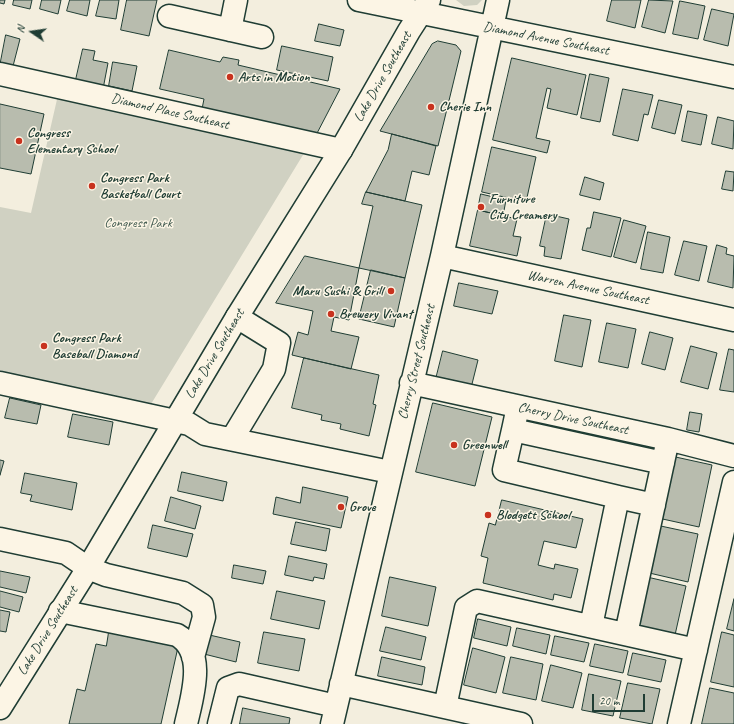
<!DOCTYPE html>
<style>
body{margin:0}
#map{position:relative;width:734px;height:724px;overflow:hidden;background:#f3eede;font-family:Caveat,sans-serif}
canvas{display:block}
.north{position:absolute;left:12px;top:12px;width:40px;height:40px;-webkit-text-stroke:3px #fcf5e5;paint-order:stroke;rotate:283deg;font-size:11px;font-weight:700;line-height:16px;text-align:center;color:#1f3d34}
.north::after{content:'';display:block;margin:auto;width:14px;height:18px;background:#1f3d34;clip-path:polygon(50% 0,100% 100%,50% 72%,0 100%)}
.scale{position:absolute;left:592px;top:694px;width:53px;height:18px;box-sizing:border-box;border:2px solid #1f3d34;border-top:0;padding-left:5px;font-size:12px;line-height:14px;white-space:nowrap;color:#1f3d34;-webkit-text-stroke:3px #fcf5e5;paint-order:stroke}
</style>
<div id="map">
<canvas width="734" height="724"></canvas>
<div class="north">N</div>
<div class="scale">20 m</div>
</div>
<script>
const ctx = document.querySelector('canvas').getContext('2d');
ctx.lineJoin = 'round';
function paint(path, color) { ctx.fillStyle = color; ctx.fill(path, 'evenodd'); }
function stroke(path, color, width, dash) { ctx.strokeStyle = color; ctx.lineWidth = width; ctx.lineCap = dash ? 'butt' : 'round'; ctx.setLineDash(dash || []); ctx.stroke(path); }
function label(font, color, halo, rows, align = 'center') {
  ctx.font = font + ' Caveat,sans-serif'; ctx.lineWidth = 3; ctx.setLineDash([]); ctx.textBaseline = 'middle'; ctx.strokeStyle = halo; ctx.fillStyle = color; for (const [text, x, y, turn = 0] of rows) {
    ctx.save(); ctx.translate(x, y); ctx.rotate((+turn || 0) * Math.PI / 180); ctx.textAlign = isNaN(turn) ? turn : align; if (halo) ctx.strokeText(text, 0, 0); ctx.fillText(text, 0, 0); ctx.restore();
  }
}
const green = new Path2D(`
 M456,0H482L477,5L464,6Z
 M58,95L306,150L148,409L0,376V207L31,213Z`);
const building = new Path2D(`
 M0,0H5L4,4L0,3Z
 M14,0H32L30,9L13,5Z
 M42,0H61L58,14L40,9Z
 M70,0H90L87,16L67,11Z
 M100,0H119L116,19L96,16Z
 M127,0H157L149,36L121,30Z
 M612,0H641L635,28L607,21Z
 M649,0L673,1L665,33L642,27Z
 M680,1L705,6L698,39L673,34Z
 M712,9L734,14L728,46L704,40Z
 M319,24L344,30L340,46L315,41Z
 M6,35L20,39L12,70L0,66Z
 M438,41L456,45L461,51L438,146L380,131L432,44Z
 M282,46L333,57L328,81L277,70Z
 M83,49L95,51L93,60L108,63L103,89L75,84Z
 M169,50L220,62L223,57L239,60L238,65L340,89L314,139L201,114L204,99L160,89Z
 M512,58L586,75L577,115L547,108L551,89L547,88L536,138L550,141L547,153L493,140Z
 M113,62L137,66L132,91L109,86Z
 M590,74L609,78L600,122L581,118Z
 M623,89L653,95L648,115L644,114L638,141L613,135Z
 M659,100L682,105L675,134L652,128Z
 M0,104L44,114L31,174L0,168Z
 M688,111L707,115L701,145L682,141Z
 M718,117L734,121L733,149L712,144Z
 M392,134L436,146L429,175L412,171L405,201L366,192L388,150Z
 M492,147L536,157L526,202L482,192Z
 M726,171L734,172L733,191L722,189Z
 M585,177L604,183L600,200L580,195Z
 M366,192L422,205L405,278L359,268L373,206L362,204Z
 M481,194L506,200L503,216L478,210Z
 M478,210L517,219L513,236L521,237L517,256L470,246Z
 M594,212L621,218L611,257L582,250L587,228H590Z
 M547,214L569,219L561,259L544,256L545,247L540,246Z
 M624,220L646,226L636,263L614,257Z
 M648,232L670,237L663,273L641,269Z
 M684,241L707,246L699,281L675,275Z
 M717,245L727,248L726,254L734,256L733,288L708,282Z
 M305,256L359,268L349,320L334,317L331,331L359,337L351,369L292,355L298,332L308,335L313,311L276,303Z
 M371,270L405,278L394,327L359,319Z
 M459,283L498,291L492,314L454,306Z
 M564,315L591,320L582,367L555,361Z
 M607,323L636,329L628,368L599,362Z
 M650,332L673,338L665,370L642,364Z
 M691,346L717,353L708,389L681,382Z
 M729,349L734,350V392L720,390Z
 M443,351L478,360L470,392L435,383Z
 M304,358L379,375L373,404L376,405L369,436L340,429L341,424L321,420L322,415L292,408Z
 M10,398L41,405L37,424L5,418Z
 M433,403L492,417L475,486L416,472Z
 M690,412L702,414L699,432L687,430Z
 M73,414L113,422L109,445L68,437Z
 M671,456L712,465L699,527L658,518Z
 M0,460L4,461L0,475Z
 M182,472L227,482L223,501L178,491Z
 M25,473L77,483L72,510L30,501L32,495L21,493Z
 M303,487L348,497L341,528L273,514L276,497L300,503Z
 M171,497L201,506L195,529L165,521Z
 M502,500L583,519L576,548L544,541L538,565L554,569L555,564L578,569L571,598L554,594L553,600L483,583L488,558L481,556L489,523L495,525Z
 M296,522L330,529L326,551L291,544Z
 M153,525L193,534L187,557L148,548Z
 M656,525L698,534L688,582L645,572Z
 M289,556L327,564L324,579L314,577L313,581L285,575Z
 M234,565L266,571L263,584L232,578Z
 M0,571L30,577L26,593L0,587Z
 M390,577L436,587L428,626L382,616Z
 M647,577L686,586L675,635L636,626Z
 M0,591L23,597L19,612L0,607Z
 M277,591L325,601L319,629L271,619Z
 M734,599V631L727,629Z
 M0,610L10,612L6,632L0,631Z
 M478,619L511,627L507,646L474,638Z
 M386,627L426,637L421,660L380,651Z
 M517,628L550,635L546,654L513,646Z
 M109,632L178,647L161,724H69L77,689L85,691L96,644L106,646Z
 M264,632L305,639L299,671L258,663Z
 M722,632L734,635V687L711,682Z
 M205,634L240,642L236,662L200,653Z
 M555,636L589,643L584,662L551,655Z
 M595,644L628,651L623,673L590,666Z
 M473,648L505,657L496,693L464,685Z
 M633,653L666,660L661,682L628,675Z
 M382,657L425,667L422,685L378,676Z
 M511,657L543,664L536,700L503,693Z
 M551,665L582,673L573,708L542,701Z
 M589,674L621,681L613,716L582,710Z
 M628,683L660,689L652,724L620,718Z
 M710,688L734,693V724H702Z
 M243,708L290,718L289,724H240Z`);
const minor = new Path2D(`
 M359,0L734,77
 M169,16L262,37
 M230,30L236,0
 M0,74L341,150
 M442,256L734,320
 M0,383L189,424L205,434L390,472
 M411,383L668,439L734,456
 M516,416L513,430L663,463
 M513,430L504,470L618,497L591,626
 M232,439L274,369L279,343L237,317
 M618,497L654,505
 M0,539L66,553L88,568L106,575L183,593L202,605L204,617L193,657
 M60,611L177,635C207,652 192,697 186,724
 M626,634L668,439
 M341,684L521,724
 M445,707L466,608L477,601L696,650
 M219,724L228,688L239,684L336,706
 M332,724L442,256L498,0
 M679,724L734,482`);
const major = new Path2D(`
 M0,708L88,568L237,317L341,150L409,31L429,0`);
const markers = [
 [230,77,4,"#c8321e"],
 [431,107,4,"#c8321e"],
 [19,141,4,"#c8321e"],
 [92,186,4,"#c8321e"],
 [481,207,4,"#c8321e"],
 [391,291,4,"#c8321e"],
 [331,314,4,"#c8321e"],
 [44,346,4,"#c8321e"],
 [454,445,4,"#c8321e"],
 [341,507,4,"#c8321e"],
 [488,515,4,"#c8321e"]
];
const streetNames = [
 ["Diamond Avenue Southeast",546,39,11],
 ["Lake Drive Southeast",383,77,-60],
 ["Diamond Place Southeast",170,112,13],
 ["Warren Avenue Southeast",588,288,12],
 ["Lake Drive Southeast",215,354,-59],
 ["Cherry Street Southeast",417,362,-76],
 ["Cherry Drive Southeast",573,419,12],
 ["Lake Drive Southeast",48,631,-58]
];
const poiNames = [
 ["Arts in Motion",238,77],
 ["Cherie Inn",439,107],
 ["Congress",27,133],
 ["Elementary School",27,149],
 ["Congress Park",100,178],
 ["Basketball Court",100,194],
 ["Furniture",489,199],
 ["City Creamery",489,215],
 ["Maru Sushi & Grill",383,291,"right"],
 ["Brewery Vivant",339,314],
 ["Congress Park",52,338],
 ["Baseball Diamond",52,354],
 ["Greenwell",462,445],
 ["Grove",349,507],
 ["Blodgett School",496,515]
];
const parkNames = [
 ["Congress Park",138,223]
];
paint(green, '#d0d1c2');
paint(building, '#b8bcae');
stroke(building, '#1f3d34', 1);
stroke(minor, '#1f3d34', 25);
stroke(major, '#1f3d34', 25);
stroke(minor, '#fcf5e5', 22);
stroke(major, '#fcf5e5', 22);
for (const [x, y, r, color] of markers) { const dot = new Path2D(); dot.arc(x, y, r, 0, 2 * Math.PI); ctx.fillStyle = color; ctx.fill(dot); stroke(dot, '#fcf5e5', 1.5); }
label('14px', '#1f3d34', '#fcf5e5', streetNames);
label('bold 14px', '#1f3d34', '#fcf5e5', poiNames, 'left');
label('14px', '#425b50', '#fcf5e5', parkNames);
</script>
